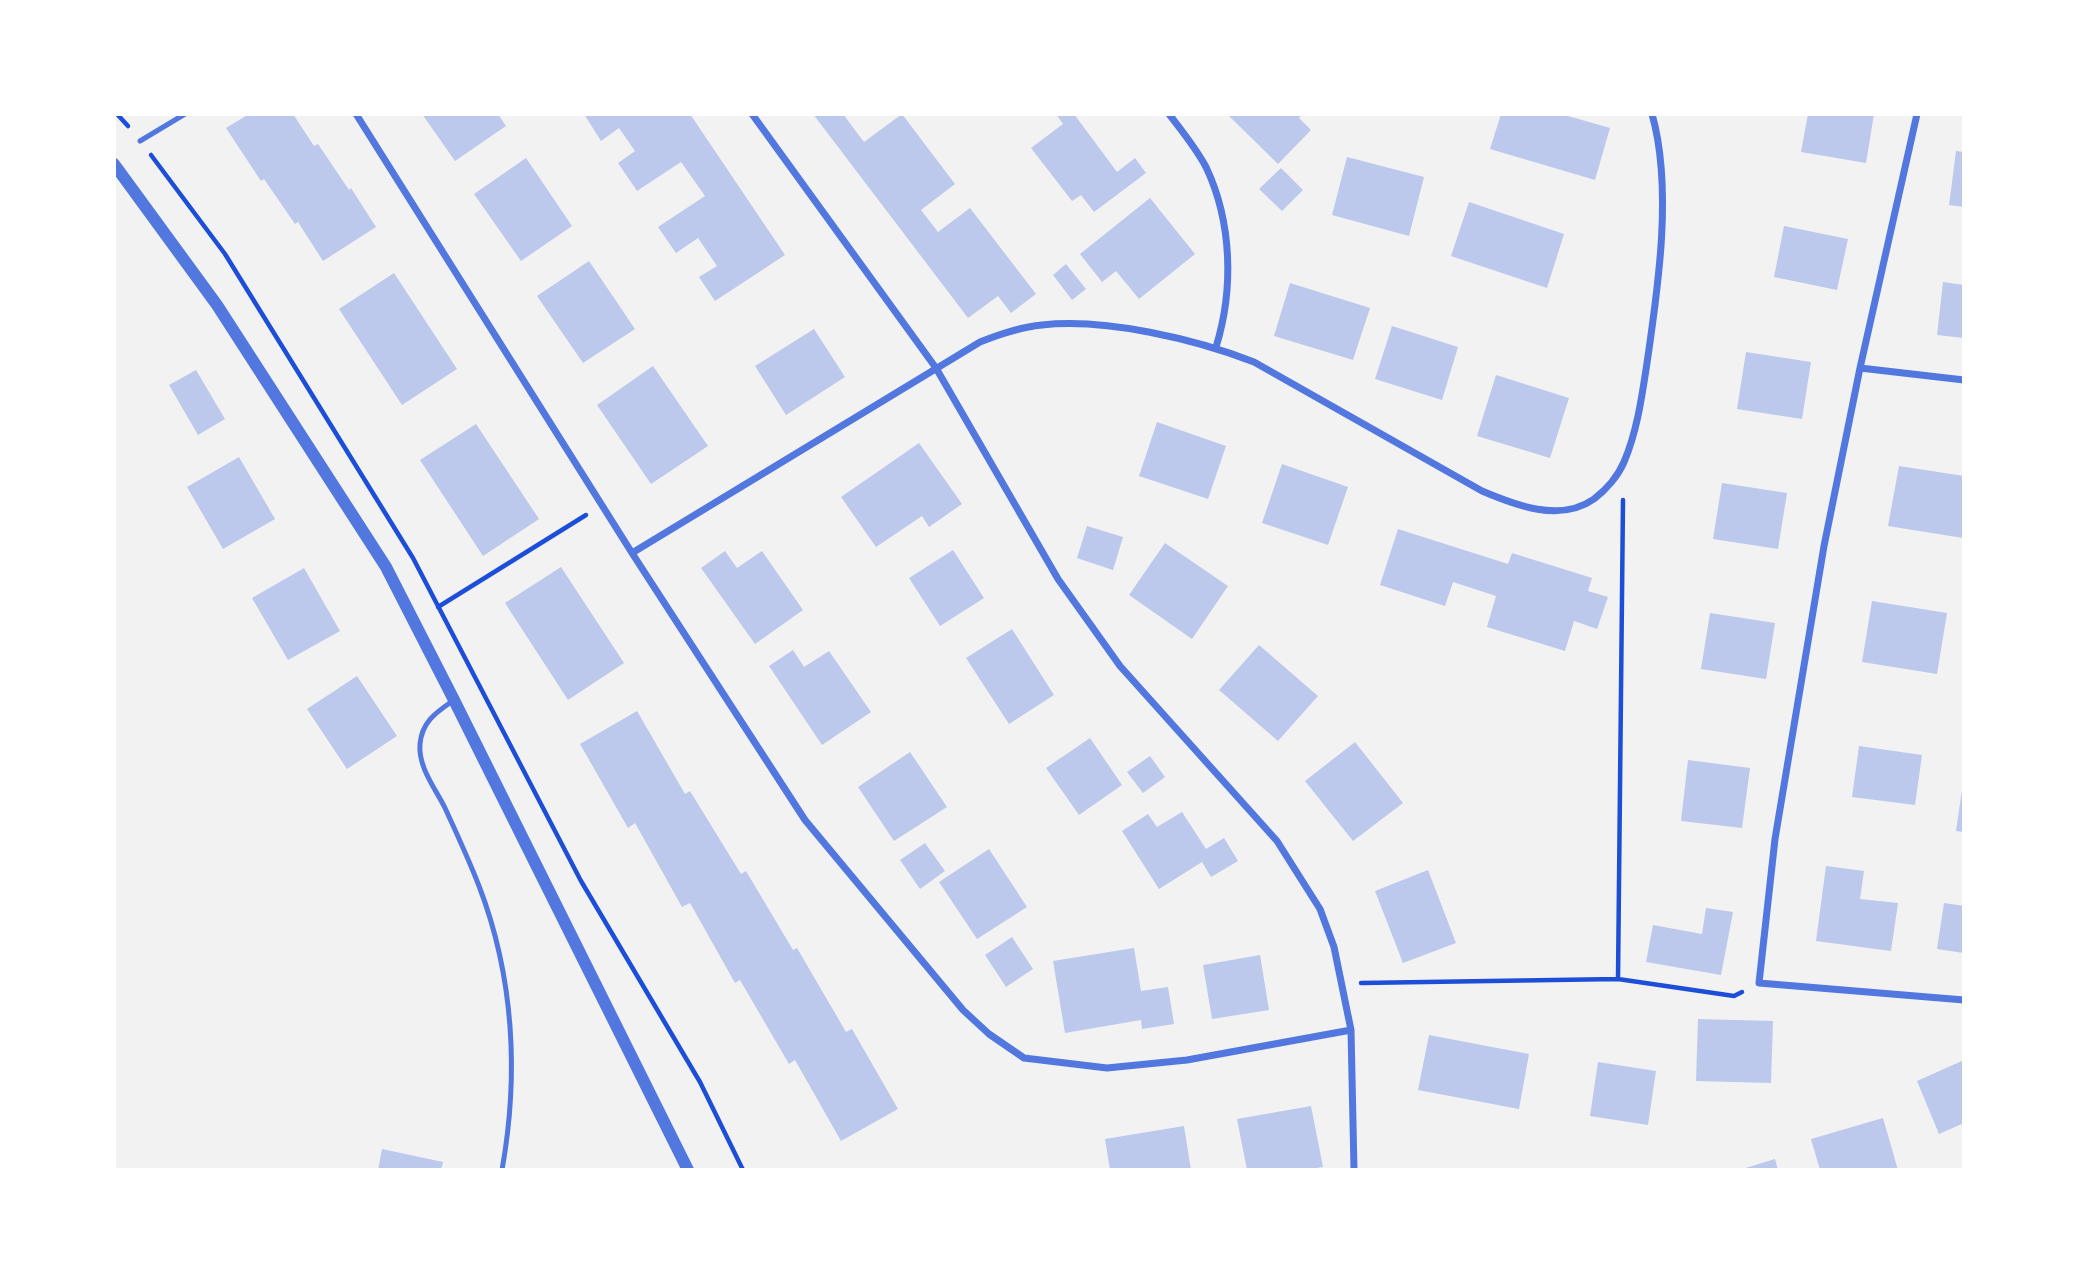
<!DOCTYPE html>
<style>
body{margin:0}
#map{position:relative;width:2078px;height:1284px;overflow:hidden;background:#f2f2f2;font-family:Figtree,sans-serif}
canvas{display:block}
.frame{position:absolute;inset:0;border:116px solid #fff;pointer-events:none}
</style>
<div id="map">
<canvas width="2078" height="1284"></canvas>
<div class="frame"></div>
</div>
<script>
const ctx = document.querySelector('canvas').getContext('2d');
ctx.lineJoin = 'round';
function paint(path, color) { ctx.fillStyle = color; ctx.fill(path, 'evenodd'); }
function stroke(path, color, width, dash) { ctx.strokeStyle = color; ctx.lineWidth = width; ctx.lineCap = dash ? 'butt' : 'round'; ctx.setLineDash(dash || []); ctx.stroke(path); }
const building = new Path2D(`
 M249,114H293L314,146L318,144L349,190L351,188L376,227L323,261L298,222L295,224L264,179L261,181L226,128Z
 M422,114H498L506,126L455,161Z
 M584,114H690L785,255L715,301L699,277L717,266L698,238L676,253L658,227L705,196L681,162L637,191L618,163L635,151L619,128L601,141Z
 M813,114H843L864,142L902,114L955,184L921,210L938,232L970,208L1036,294L1011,313L998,296L968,318Z
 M1056,114H1074L1117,172L1135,158L1146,173L1094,212L1081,195L1072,201L1031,148L1063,124Z
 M1227,114H1303L1299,118L1311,130L1278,164Z
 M1501,114H1561L1610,128L1595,180L1490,149Z
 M1808,114H1874L1866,163L1801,152Z
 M1956,151L1964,152V207L1949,205Z
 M1347,157L1424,177L1409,236L1332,215Z
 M526,158L572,226L521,261L474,194Z
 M1281,168L1303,190L1282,211L1259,189Z
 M1150,198L1195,254L1139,299L1116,271L1102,282L1080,254Z
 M1469,202L1564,234L1547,288L1451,256Z
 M1784,226L1848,239L1837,290L1774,277Z
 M589,261L635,329L583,363L537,296Z
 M1066,264L1086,289L1072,300L1053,275Z
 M394,273L457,369L402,405L339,309Z
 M1943,282L1964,285V338L1937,335Z
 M1290,283L1370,308L1353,360L1274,336Z
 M1392,326L1458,347L1442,400L1375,379Z
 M814,329L845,377L786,415L755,366Z
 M1746,352L1811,362L1802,419L1737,409Z
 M653,366L708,446L651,484L597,405Z
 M196,370L225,419L198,435L169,385Z
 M1496,375L1569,398L1550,458L1477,436Z
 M1157,422L1226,446L1208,499L1139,476Z
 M476,424L539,519L483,556L420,460Z
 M919,443L962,504L929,527L922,516L876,547L841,497Z
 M239,457L275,519L223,549L187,487Z
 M1282,464L1348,487L1328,545L1262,523Z
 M1899,466L1964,476L1963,538L1888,526Z
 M1722,483L1787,493L1778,549L1713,539Z
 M1087,526L1123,537L1113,570L1077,558Z
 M1398,529L1508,564L1512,553L1592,578L1588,591L1608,597L1597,629L1574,621L1565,651L1487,627L1496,596L1453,582L1445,606L1380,585Z
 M1165,543L1228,586L1192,639L1129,595Z
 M953,550L984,598L940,626L909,578Z
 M725,551L737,568L762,551L803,610L755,644L701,568Z
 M561,567L624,663L568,700L505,603Z
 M304,568L340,631L288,660L252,598Z
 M1872,601L1947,613L1937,674L1862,662Z
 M1710,613L1775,623L1766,679L1701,669Z
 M1012,629L1054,695L1009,724L966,658Z
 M1259,645L1318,696L1278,741L1219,690Z
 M793,650L804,667L829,651L871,712L822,745L769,666Z
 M357,676L397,736L347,769L307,709Z
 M637,711L685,794L690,791L741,874L746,871L793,950L797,948L846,1032L852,1029L898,1109L841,1141L795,1060L789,1064L740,980L735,983L690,903L682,907L635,823L628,828L580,744Z
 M1090,738L1122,785L1079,815L1046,768Z
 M1355,742L1403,803L1353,841L1305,781Z
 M1859,746L1922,755L1915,805L1852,797Z
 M910,752L947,807L894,841L858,787Z
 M1150,756L1165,777L1143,793L1127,772Z
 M1688,760L1750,768L1742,828L1681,821Z
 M1963,783H1964V832L1956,831Z
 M1182,812L1206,849L1224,838L1238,861L1211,877L1202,862L1159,889L1122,831L1148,814L1157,827Z
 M925,843L945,871L920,889L900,860Z
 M989,849L1027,907L977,939L939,882Z
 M1826,866L1864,871L1860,899L1898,903L1891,951L1816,941Z
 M1428,870L1456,943L1403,963L1375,891Z
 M1944,903L1964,906V953L1937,949Z
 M1706,908L1733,912L1721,975L1646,962L1653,925L1702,934Z
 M1012,937L1033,969L1006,987L985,955Z
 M1134,948L1141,991L1168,987L1174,1024L1142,1029L1141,1020L1065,1033L1053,961Z
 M1260,955L1269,1010L1212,1019L1203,965Z
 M1698,1019L1773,1021L1771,1083L1696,1081Z
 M1429,1035L1529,1054L1519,1109L1418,1090Z
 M1964,1060V1123L1939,1134L1917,1081Z
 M1598,1062L1656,1071L1648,1125L1590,1116Z
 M1311,1106L1323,1167L1303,1170H1247L1237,1119Z
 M1883,1118L1898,1170H1820L1811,1139Z
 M1184,1126L1191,1170H1110L1105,1139Z
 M382,1149L443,1162L441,1170H378Z
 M1775,1159L1778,1170H1739Z`);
const path = new Path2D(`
 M117,114L128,126
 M151,155L225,254L413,558L581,881L700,1082L743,1170
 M438,607L586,515
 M1618,979L1623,500
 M1361,983L1618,979L1734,996L1742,992`);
const service = new Path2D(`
 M140,141L185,114
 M454,700C437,712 422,721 420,744C418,767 435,788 445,808C457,834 469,860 479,886C514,977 519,1075 502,1170`);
const minor = new Path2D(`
 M356,114L632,553L805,820L963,1010L989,1034L1024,1058L1107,1068L1187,1060L1351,1030
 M752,114L936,368L1058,579L1120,666L1277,841L1320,909L1334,947L1351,1030L1354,1170
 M1169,114C1182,131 1196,148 1206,167C1232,222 1234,289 1216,347
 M1917,114L1860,368L1824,546L1775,839L1759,983L1964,1000
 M1860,368L1964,380
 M632,553L980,342C1000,334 1021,327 1042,325C1106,318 1195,339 1254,362L1482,491C1515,505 1560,523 1594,499C1606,490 1618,476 1624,462C1637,432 1642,396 1647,363C1658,288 1673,188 1652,114`);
const tertiary = new Path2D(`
 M114,164L217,305L386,567L454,700L688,1170`);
paint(building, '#bdc9ec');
stroke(path, '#1d4ed8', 4.5);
stroke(service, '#5277de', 5);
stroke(minor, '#5277de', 7);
stroke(tertiary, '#5277de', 12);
</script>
